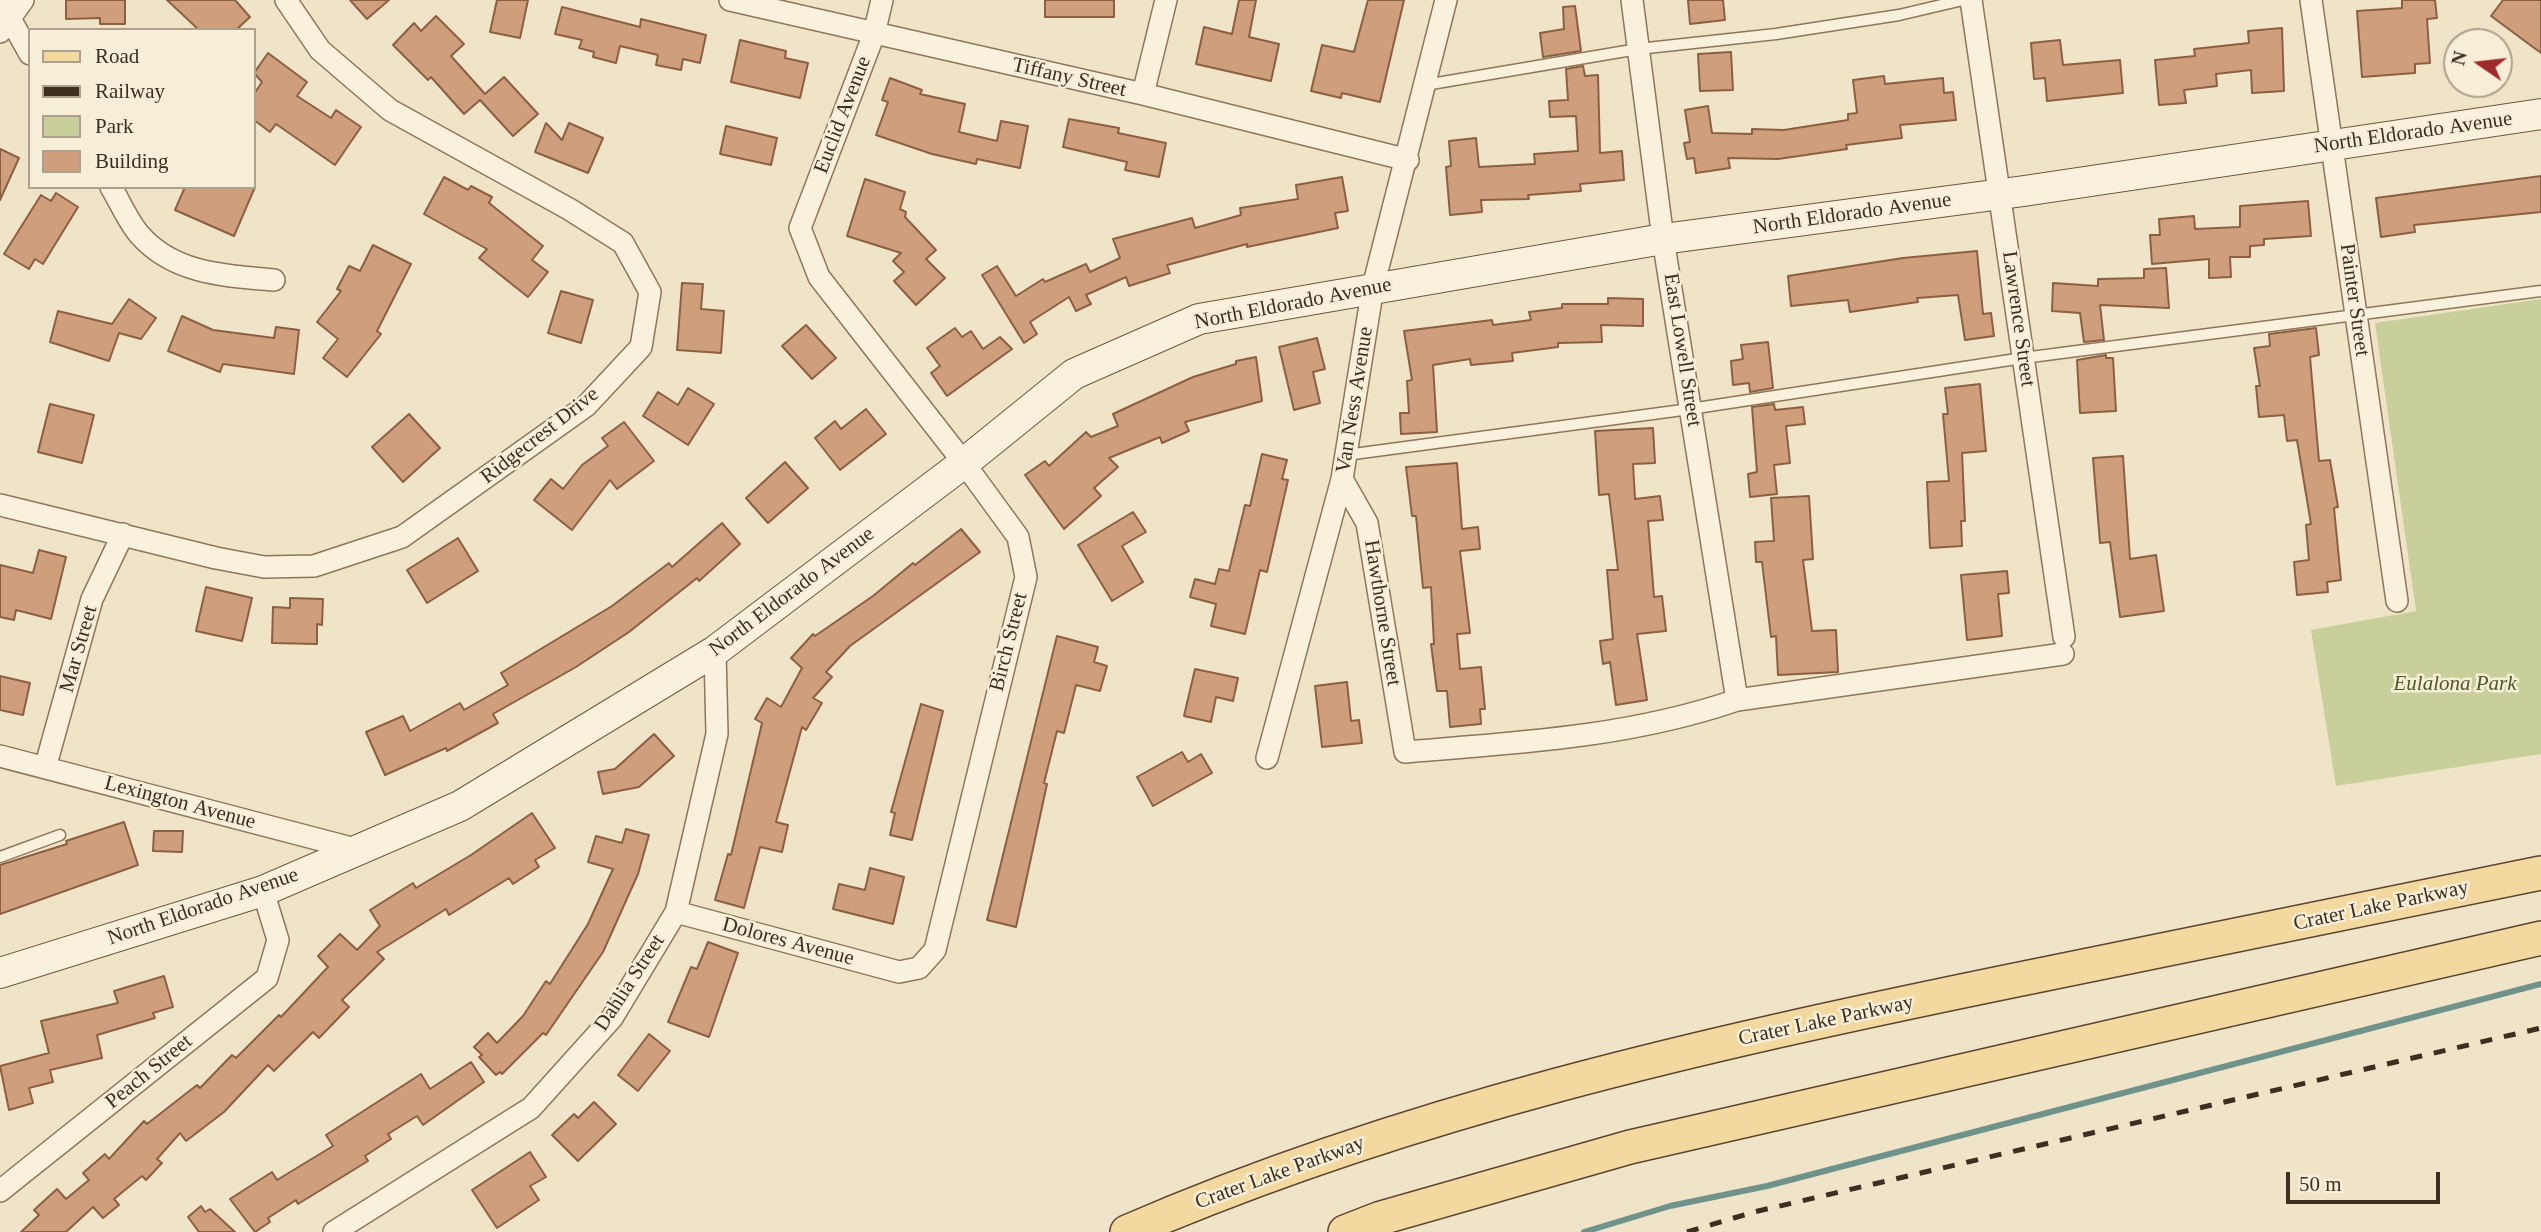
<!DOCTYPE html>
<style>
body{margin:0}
#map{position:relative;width:2541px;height:1232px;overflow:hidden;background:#f0e4c8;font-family:"Times New Roman",serif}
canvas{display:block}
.legend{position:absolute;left:28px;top:28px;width:228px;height:161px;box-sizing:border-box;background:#f7eed8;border:2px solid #ada18e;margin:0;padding:9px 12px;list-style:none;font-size:21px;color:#3d2e20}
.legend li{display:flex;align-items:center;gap:14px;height:35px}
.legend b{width:35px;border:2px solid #ada18e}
.north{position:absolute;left:2443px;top:28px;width:70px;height:70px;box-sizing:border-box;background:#f7eed8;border:2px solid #ada18e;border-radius:50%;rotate:284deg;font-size:19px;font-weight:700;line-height:28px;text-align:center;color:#3d2e20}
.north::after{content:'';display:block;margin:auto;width:24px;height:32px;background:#9e2a2b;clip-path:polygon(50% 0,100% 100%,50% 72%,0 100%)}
.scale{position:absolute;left:2286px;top:1172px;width:154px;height:32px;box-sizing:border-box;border:4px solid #3d2e20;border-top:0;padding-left:9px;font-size:21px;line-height:24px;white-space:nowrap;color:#3d2e20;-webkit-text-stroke:5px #f7eed8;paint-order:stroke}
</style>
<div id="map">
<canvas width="2541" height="1232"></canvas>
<ul class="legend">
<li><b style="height:9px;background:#f3d9a0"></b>Road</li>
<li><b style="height:9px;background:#3d2e20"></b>Railway</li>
<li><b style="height:19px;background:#c9cf9b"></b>Park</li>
<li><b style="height:19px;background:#cf9f7d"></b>Building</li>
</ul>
<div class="north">N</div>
<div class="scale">50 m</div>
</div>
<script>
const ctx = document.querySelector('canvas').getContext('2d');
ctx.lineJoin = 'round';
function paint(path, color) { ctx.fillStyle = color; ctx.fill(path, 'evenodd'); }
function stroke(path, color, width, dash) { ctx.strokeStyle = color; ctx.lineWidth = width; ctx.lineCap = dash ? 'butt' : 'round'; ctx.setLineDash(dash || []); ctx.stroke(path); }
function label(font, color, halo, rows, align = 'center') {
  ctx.font = font + ' "Times New Roman",serif'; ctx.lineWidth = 5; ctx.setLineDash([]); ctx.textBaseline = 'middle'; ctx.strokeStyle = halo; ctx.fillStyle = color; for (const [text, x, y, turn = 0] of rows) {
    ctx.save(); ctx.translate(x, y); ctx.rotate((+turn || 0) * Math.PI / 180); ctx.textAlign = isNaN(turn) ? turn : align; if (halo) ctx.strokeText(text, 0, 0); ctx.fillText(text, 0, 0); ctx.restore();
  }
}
const green = new Path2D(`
 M2541,299V754L2336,786L2311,630L2416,611L2375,323Z`);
const stream = new Path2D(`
 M1584,1232L1670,1206L1767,1186L2541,984`);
const building = new Path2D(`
 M66,0H125V24H100V18L66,19Z
 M167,0H235L250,17L236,30H199Z
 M350,0H389L367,19Z
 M497,0H528L520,38L490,32Z
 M1045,0H1114V17H1045Z
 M1239,0H1256L1249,37L1279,44L1271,81L1196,64L1204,27L1232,34Z
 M1368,0H1404L1380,102L1342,93L1341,98L1311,91L1322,45L1354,52Z
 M1688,0H1723L1725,20L1690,24Z
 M2402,0H2435L2437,18L2427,19L2430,63L2415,64V73L2362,77L2357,11L2402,8Z
 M2503,0H2541V53L2491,16Z
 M1575,6L1581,51L1543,57L1540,33L1564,29L1563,7Z
 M562,7L640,27L641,19L706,35L700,63L683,59L681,70L656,65L658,55L620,46L616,63L593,57L594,52L579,48L582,40L555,34Z
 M436,16L464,44L451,56L485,94L504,77L538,114L513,136L480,100L464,114L431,77L428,80L393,45L414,23L421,31Z
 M2282,28L2284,91L2252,93L2251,70L2216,74L2217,86L2184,90L2186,103L2159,105L2155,60L2195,56L2194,49L2249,43L2248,31Z
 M740,40L786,51L785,58L808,63L800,98L731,82Z
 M2060,40L2063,65L2120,60L2123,93L2047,101L2045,78L2034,79L2031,43Z
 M1731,52L1733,90L1700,91L1698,54Z
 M268,53L307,82L297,96L331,118L336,110L361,127L335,165L276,124L270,132L254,120V94L262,82L254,73Z
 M1583,66L1585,76L1598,75L1600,153L1622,151L1624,180L1580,184L1581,191L1528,195L1529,199L1481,200L1482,212L1450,215L1446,167L1451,166L1449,141L1476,138L1479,167L1535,164L1534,154L1578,151L1576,116L1550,117L1549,101L1568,100L1566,69Z
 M1884,76L1885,84L1943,78L1944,93L1953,92L1956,120L1900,125L1902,138L1846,145L1847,149L1778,159L1728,158L1730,168L1696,173L1694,158L1687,159L1684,143L1690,142L1685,110L1708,106L1712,133L1752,134V129L1784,130L1848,120V114L1857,113L1853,80Z
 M890,78L922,90L920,94L965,104L959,132L997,141L1001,121L1028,126L1020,168L977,159L976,164L932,154L876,135L888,102L882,100Z
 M1069,119L1119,128L1118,133L1166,143L1159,177L1125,170L1127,162L1063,147Z
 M546,123L562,140L569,123L603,138L588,173L535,152Z
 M726,126L777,138L771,165L720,154Z
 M0,149L19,158L0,200Z
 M2541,176V212L2414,225L2415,232L2381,237L2376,198Z
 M444,177L468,190L471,186L492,197L489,203L543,246L532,260L548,272L528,297L479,258L487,249L424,214Z
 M1342,177L1348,211L1335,213L1338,228L1247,247V244L1167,265L1170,273L1129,286L1126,277L1086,295L1091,304L1076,311L1069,297L1030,322L1037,334L1024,343L982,275L997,266L1016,296L1043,279L1045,282L1086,264L1090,272L1120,258L1113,239L1192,218L1195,228L1241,215L1240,208L1298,199L1296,185Z
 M865,179L905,192L900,209L906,212L905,217L936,250L926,259L945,278L916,305L894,281L904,272L893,261L901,253L847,236Z
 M185,187H255L234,236L175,210Z
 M56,193L78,207L43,264L35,259L29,269L4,254L41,195L51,201Z
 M2308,201L2311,236L2264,239V245L2250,246V257H2230L2231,277L2209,278V259L2152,264L2150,235H2160L2159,219L2194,216L2195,229L2240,227V206Z
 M373,245L411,264L377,331L381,334L347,377L323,358L338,339L317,322L341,291L337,289L349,266L360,271Z
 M1977,251L1983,314L1991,313L1994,336L1965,340L1958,295L1917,298L1918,302L1850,312L1848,300L1791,306L1788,276L1903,258Z
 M2166,268L2169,308L2100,305L2104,340L2084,342L2080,313L2052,311L2053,283L2098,286V279L2144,278V269Z
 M682,283L703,284L701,309L724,311L721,353L677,350Z
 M561,291L593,300L581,343L548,333Z
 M1608,298L1643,299V326L1601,325L1602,342L1558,343V347L1512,353L1513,361L1471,365L1470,359L1433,365L1437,432L1401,434L1400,413H1409L1407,381L1412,380L1404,331L1492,320L1493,325L1531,320L1529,312L1562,308V304H1608Z
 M129,299L156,318L141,339L119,333L109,361L50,342L58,311L112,324Z
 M182,316L213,330L274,338L276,327L299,330L294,374L223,364L220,372L168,351Z
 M806,325L836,358L812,379L782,346Z
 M955,328L962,337L971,331L983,349L1000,337L1012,349L947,396L931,373L940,366L927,348Z
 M2316,328L2319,355L2310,357L2319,461L2330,460L2338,507L2334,508L2341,580L2327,582L2328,592L2297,595L2294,562L2309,560L2306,525L2311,524L2297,440L2287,441L2284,415L2259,417L2256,386H2260L2254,348L2270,346L2269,334Z
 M1317,338L1325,369L1313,372L1320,403L1294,410L1279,347Z
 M1768,342L1773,388L1750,392L1749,383L1733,385L1731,361L1743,359L1741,345Z
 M2106,355V358H2113L2116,411L2080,413L2077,360Z
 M1256,357L1262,401L1185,422L1189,431L1162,443L1160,437L1109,458L1118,467L1094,488L1101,496L1064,529L1025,475L1045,461L1049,466L1086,432L1091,437L1118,426L1113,414L1193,377L1236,364V361Z
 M1980,384L1986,451L1962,453L1965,521H1961L1962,546L1930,548L1927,482L1949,481L1943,414H1948L1945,388Z
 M688,388L714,404L688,445L643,416L658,392L678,405Z
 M50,404L94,415L82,463L38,452Z
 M1774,404L1775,410L1803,407L1805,424L1786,426L1790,463L1774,465L1777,494L1750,497L1748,474L1757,472L1752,407Z
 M866,409L886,434L840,470L815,438L835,421L841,429Z
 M409,414L440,448L403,482L372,447Z
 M624,422L654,461L617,489L610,480L572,530L534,500L551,479L563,489L582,465L608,446L602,438Z
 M1653,428L1655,463L1633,464L1635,499L1660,496L1663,520L1648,521L1654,597L1662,596L1666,631L1637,634L1647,700L1616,705L1610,662L1603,664L1600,641L1613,639L1607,570H1618L1609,494L1599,495L1595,431Z
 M1262,454L1287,460L1282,479L1288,480L1267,572L1260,570L1245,634L1211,626L1216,604L1190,597L1195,579L1215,584L1219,569L1229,571L1245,505L1250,506Z
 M2123,456L2130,559L2156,555L2164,611L2120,617L2110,542L2100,543L2093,458Z
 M785,462L808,488L768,523L746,498Z
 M1457,463L1462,529L1478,527L1480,549L1460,551L1470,633L1457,634L1460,669L1481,667L1485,709H1480L1481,724L1450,727L1447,691H1437L1431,644H1434L1431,587L1423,588L1416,516H1412L1406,467Z
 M1809,496L1813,559L1803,560L1812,631L1836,630L1838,672L1778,675L1776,636L1771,637L1762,562H1756L1755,542L1774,541L1771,498Z
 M1133,512L1146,532L1122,546L1143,582L1112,601L1078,545Z
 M722,523L740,544L699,581L697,578L629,632L576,667L493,714L498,723L447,751L446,748L385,775L366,732L403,716L410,731L460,703L464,710L508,685L501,673L612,606L669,563L672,567Z
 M961,529L980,552L850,646L826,672L832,677L813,698L822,703L806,730L802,727L776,822L788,825L782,852L760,847L744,908L715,900L728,854L731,855L762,723L755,719L767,698L781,707L802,668L791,658L813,634L815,636L873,596L913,563L915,565Z
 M458,538L478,571L427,603L407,570Z
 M39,550L66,557L51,619L16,610L14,620L0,617V565L33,573Z
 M2007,571L2009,593L1998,594L2002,636L1967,640L1961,575Z
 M206,587L252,598L242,641L196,631Z
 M290,598L323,599L322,625L317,624V644L272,643L273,607L290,608Z
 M1057,636L1098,647L1094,662L1107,666L1100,691L1076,685L1064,733L1057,731L1044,783L1047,784L1016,927L987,920Z
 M1195,669L1238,678L1233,701L1216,697L1211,722L1184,716Z
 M0,676L30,683L23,715L0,710Z
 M1347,682L1351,721L1359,720L1362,743L1322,747L1315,686Z
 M921,704L943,711L912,840L890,835L895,813L891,812Z
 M654,734L674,756L639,787L603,794L598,772L615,769Z
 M1182,752L1188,762L1201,754L1212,773L1153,806L1137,777Z
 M532,813L555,848L535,860L539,867L513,884L509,878L449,915L446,909L377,952L384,959L342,1000L349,1007L319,1038L313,1032L274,1071L268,1065L224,1112L186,1141L180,1133L157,1159L162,1163L146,1180L142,1176L114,1199L119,1205L103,1218L93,1207L66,1232H21L39,1215L34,1210L57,1189L66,1199L89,1180L83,1173L105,1154L109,1159L144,1121L147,1124L197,1085L200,1088L232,1055L236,1058L279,1015L281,1017L328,967L318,956L340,934L357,950L380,926L370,910L413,883L416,888L471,855Z
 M124,822L138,865L0,914V865L67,844L66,841Z
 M626,829L649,835L638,874L603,952L546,1035L543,1033L502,1074L500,1072L496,1075L479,1057L482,1055L474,1047L488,1033L497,1043L523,1016L546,981L550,984L588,924L613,869L588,862L596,836L622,843Z
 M154,831H183L182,852L153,851Z
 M870,868L904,877L893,924L833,909L839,884L865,890Z
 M708,942L738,953L709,1037L668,1022L691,967L697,969Z
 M164,976L173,1007L153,1013L155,1018L97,1035L102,1058L50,1070L53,1082L29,1088L33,1103L9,1110L0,1066L49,1053L41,1021L118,1003L114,991Z
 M649,1034L670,1051L638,1091L618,1075Z
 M471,1062L484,1082L423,1125L417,1116L388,1134L391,1139L365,1156L368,1161L298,1204L296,1200L268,1218L270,1222L255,1232L230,1199L272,1172L277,1180L333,1146L326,1135L421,1074L430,1089Z
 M594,1102L616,1124L578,1161L552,1135L574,1114L578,1118Z
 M530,1152L546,1177L530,1186L539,1200L497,1228L472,1190Z
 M201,1206L205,1212L210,1209L235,1232H199L188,1217Z`);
const lane = new Path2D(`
 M1425,85L1638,49L1776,34L1899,15L1963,0
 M1346,455L1690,409L2023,358L2541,291
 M0,857L60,835`);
const street = new Path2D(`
 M730,0L1143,94L1408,160
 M1632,0L1663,239L1737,700
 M1971,0L2064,637
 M2311,0L2397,601
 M0,1L30,54
 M0,32L23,0
 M1143,94L1166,0
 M111,187C120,202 128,221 139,234C173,274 226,276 274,280
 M1342,479L1367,523L1405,752C1517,743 1630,737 1737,700L2063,654
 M0,505L216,558L264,567L314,566L402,537L586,406L641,347L650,292L623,243L569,209L390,110L320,50L286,0
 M0,756L359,850
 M1267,758L1342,479L1373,287L1446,0
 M45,768L92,599L123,534
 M676,912L899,972L919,968L935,950L1026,577L1018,537L964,463L819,277L800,228L874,34L882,0
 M0,1191L267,978L278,940L263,891
 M334,1232L531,1108L612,1018L676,912L717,734L715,651`);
const secondary = new Path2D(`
 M0,973L263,891L460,806L715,651L964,463L1074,374L1199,319L1663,239L2024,191L2541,114`);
const primary = new Path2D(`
 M1127,1232C1406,1111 1705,1044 2001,983C2181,947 2361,910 2541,873
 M1345,1232L1381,1218L1630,1147L2541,938`);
const rail = new Path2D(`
 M1687,1232L1754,1212L2541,1028`);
const streetNames = [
 ["Tiffany Street",1069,78,13],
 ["Euclid Avenue",843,115,-69],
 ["North Eldorado Avenue",2413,133,-8],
 ["North Eldorado Avenue",1852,214,-8],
 ["Painter Street",2354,300,82],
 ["North Eldorado Avenue",1293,304,-11],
 ["Lawrence Street",2018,319,82],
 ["East Lowell Street",1682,350,81],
 ["Van Ness Avenue",1355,400,-81],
 ["Ridgecrest Drive",540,436,-38],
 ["North Eldorado Avenue",792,592,-37],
 ["Hawthorne Street",1382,613,81],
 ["Birch Street",1009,642,-76],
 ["Mar Street",79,649,-74],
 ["Lexington Avenue",180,803,15],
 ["Crater Lake Parkway",2381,906,-12],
 ["North Eldorado Avenue",203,907,-19],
 ["Dolores Avenue",788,942,15],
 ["Dahlia Street",630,983,-57],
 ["Crater Lake Parkway",1826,1021,-12],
 ["Peach Street",149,1072,-39],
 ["Crater Lake Parkway",1280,1173,-20]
];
const parkNames = [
 ["Eulalona Park",2455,684]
];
paint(green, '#c9cf9b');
stroke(stream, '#6f938a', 6);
paint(building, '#cf9f7d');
stroke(building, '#8d5f41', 2);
stroke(lane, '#8d765c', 13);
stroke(street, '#8d765c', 24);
stroke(secondary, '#6f573f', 32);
stroke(primary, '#5b4430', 36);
stroke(lane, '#faf1dc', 10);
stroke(street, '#faf1dc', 21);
stroke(secondary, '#faf1dc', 30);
stroke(primary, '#f3d9a0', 33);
stroke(rail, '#3d2e20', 5, [12, 12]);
label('21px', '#3d2e20', '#f7eed8', streetNames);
label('italic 21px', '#4d5a26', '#f7eed8', parkNames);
</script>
